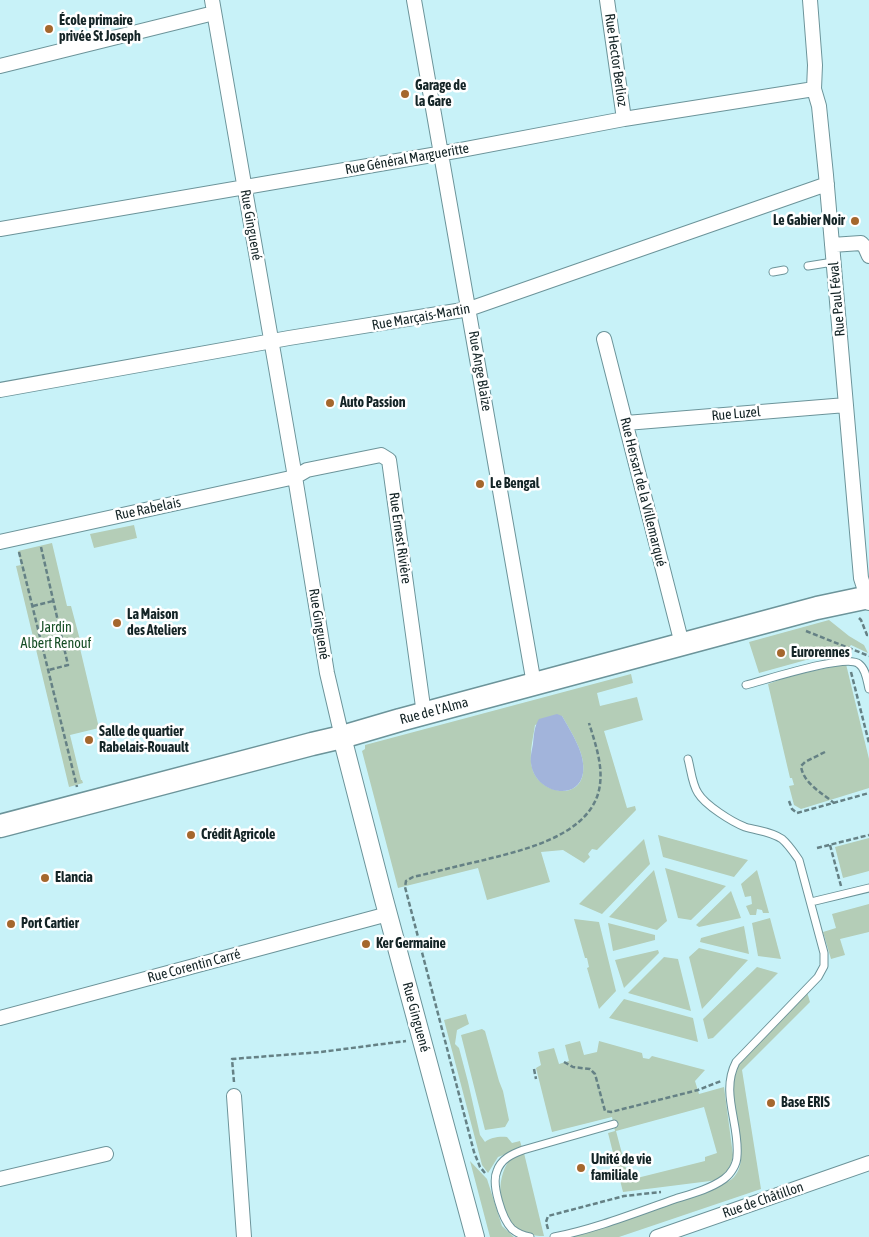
<!DOCTYPE html>
<meta charset="utf-8">
<style>
body{margin:0}
canvas{display:block;background:#c8f2f8}
</style>
<canvas width="869" height="1237"></canvas>
<script>
const ctx = document.querySelector('canvas').getContext('2d');
ctx.lineJoin = 'round';
function paint(path, color) { ctx.fillStyle = color; ctx.fill(path, 'evenodd'); }
function stroke(path, color, width, dash) { ctx.strokeStyle = color; ctx.lineWidth = width; ctx.lineCap = dash ? 'butt' : 'round'; ctx.setLineDash(dash || []); ctx.stroke(path); }
function label(font, color, halo, rows, align = 'center') {
  ctx.font = font + ' "Asap Condensed",sans-serif'; ctx.lineWidth = 5; ctx.setLineDash([]); ctx.textBaseline = 'middle'; ctx.strokeStyle = halo; ctx.fillStyle = color; for (const [text, x, y, turn = 0] of rows) {
    ctx.save(); ctx.translate(x, y); ctx.rotate((+turn || 0) * Math.PI / 180); ctx.textAlign = isNaN(turn) ? turn : align; if (halo) ctx.strokeText(text, 0, 0); ctx.fillText(text, 0, 0); ctx.restore();
  }
}
const green = new Path2D(`
 M134,525L137,538L94,548L90,534Z
 M52,543L67,606H71L80,640H78L99,728L70,735L81,780H82L83,783L69,787L16,566L21,565L18,551Z
 M829,620L849,636L864,645L868,653L851,645L846,651L835,652L759,673L749,642Z
 M846,664L869,759V788L801,809L794,805L789,786L794,785L792,778H790L768,684L790,676Z
 M631,674L633,683L597,693L600,706L637,697L643,720L604,731L627,808L635,806L636,810L597,850L592,849L588,854L590,857L584,863L563,850L541,852L550,882L487,900L478,868L398,888L362,751L365,749V745ZM562,716C571,732 586,754 583,773C579,801 541,793 533,771C528,757 533,739 535,725Z
 M658,835L748,860L734,877L663,857Z
 M869,838V871L843,878L835,847Z
 M644,839L650,864L602,914L579,904Z
 M665,868L726,886L691,920L678,918Z
 M654,870L667,921L657,930L609,917Z
 M757,870L769,913H763L762,910L757,909L756,915H750L746,906L752,904L751,896L745,897L741,884Z
 M731,891L741,918L699,927L696,925Z
 M869,904V932L840,939L845,955L831,959L823,932L836,928L832,914Z
 M770,918L781,959L758,956L752,923Z
 M574,919L599,922L616,991L599,1009L587,968L589,967L587,958H585Z
 M608,923L655,935V940L613,951Z
 M744,926L749,954L700,942L701,938Z
 M699,948L748,960L702,1009L689,957Z
 M658,950L659,953L624,988L615,960Z
 M664,957L678,959L691,1011L628,993Z
 M757,967L778,973L713,1038L708,1039L703,1019Z
 M807,992L810,1002L742,1070L761,1189L619,1237H566L707,1191C716,1187 727,1184 734,1177C755,1155 723,1099 734,1071C739,1060 751,1050 759,1042C775,1025 791,1009 807,992Z
 M624,999L693,1018L698,1042L609,1018Z
 M466,1014L469,1024L457,1030L455,1044L459,1048L468,1082L480,1135L485,1142C490,1137 501,1136 507,1137L512,1143L520,1141L522,1148L498,1157L488,1173L482,1165L444,1020Z
 M482,1029L485,1031L499,1081L503,1091L509,1120L505,1127L485,1130L461,1035Z
 M580,1041L584,1055L597,1052L599,1041L642,1053L643,1058L649,1059L652,1056L705,1070L695,1081L699,1094L724,1087L733,1155C732,1166 726,1173 718,1180L623,1192L608,1133L615,1131L612,1117L552,1132L536,1068L541,1065L538,1052L554,1048L559,1064L569,1061L565,1045ZM704,1107L717,1153L705,1157V1161L629,1180L616,1131Z
 M524,1153L544,1236C533,1236 520,1234 512,1225C497,1206 496,1175 512,1157Z
 M470,1161L487,1179L502,1226L514,1237H490Z`);
const water = new Path2D(`
 M557,714L562,716C571,732 586,754 583,773C578,803 534,793 531,763C530,757 532,750 533,744C534,735 534,727 539,719Z`);
const path = new Path2D(`
 M41,547L68,665L49,670
 M19,552L77,787
 M33,606L53,601
 M859,618L861,620L867,635H869
 M806,631L869,656
 M851,672L869,743
 M825,752L805,762L801,766C803,783 822,793 834,803
 M789,801L792,809L797,813L869,793
 M830,845L841,886
 M817,848L869,835
 M564,1062L573,1067L590,1069L595,1074L605,1111L611,1112L698,1090L721,1081
 M534,1069L536,1079
 M234,1082L232,1059L321,1052L406,1041
 M485,1173L480,1167L474,1152L405,887L406,881L413,877C435,872 457,866 480,861C519,851 584,838 598,794C605,770 596,746 589,723
 M548,1229L546,1222L548,1216L624,1196L661,1192`);
const service = new Path2D(`
 M808,266L833,262
 M773,272L784,270
 M746,685C766,680 846,653 859,664C866,669 867,681 869,689
 M811,902L869,888
 M530,1237C524,1236 517,1233 512,1229C502,1219 491,1184 497,1171C501,1159 512,1154 523,1150L614,1124
 M554,1237C595,1229 635,1213 675,1199C691,1194 710,1189 724,1179C731,1174 737,1164 737,1156C740,1124 720,1093 736,1062L818,977L824,966V953L799,860C794,853 789,845 782,839C770,831 758,831 745,827C732,822 705,805 698,793C692,784 691,770 688,759`);
const minor = new Path2D(`
 M212,0L295,477L327,673L342,737
 M414,0L534,684
 M607,0L624,119
 M810,0L815,65L814,89L819,106L826,175L861,578L869,603
 M0,66L214,13
 M0,229L461,150L624,119L814,89
 M832,245L861,243L865,247L869,256
 M604,339L682,644
 M0,390L289,338L469,309L827,184
 M626,423L846,405
 M0,542L295,477L307,470L381,455L389,460L424,714
 M0,1018L388,914
 M234,1096L244,1237
 M0,1179L106,1154
 M657,1237L869,1163`);
const tertiary = new Path2D(`
 M342,737L383,896L475,1237`);
const primary = new Path2D(`
 M0,826L312,744L342,737L400,720L817,608L869,597`);
const markers = [
 [49,29,5,"#a5672d"],
 [405,94,5,"#a5672d"],
 [855,221,5,"#a5672d"],
 [330,403,5,"#a5672d"],
 [480,484,5,"#a5672d"],
 [117,623,5,"#a5672d"],
 [781,653,5,"#a5672d"],
 [89,740,5,"#a5672d"],
 [191,835,5,"#a5672d"],
 [45,878,5,"#a5672d"],
 [11,924,5,"#a5672d"],
 [366,944,5,"#a5672d"],
 [771,1103,5,"#a5672d"],
 [581,1168,5,"#a5672d"]
];
const poiNames = [
 ["École primaire",59,21],
 ["privée St Joseph",59,37],
 ["Garage de",415,86],
 ["la Gare",415,102],
 ["Le Gabier Noir",845,221,"right"],
 ["Auto Passion",340,403],
 ["Le Bengal",490,484],
 ["La Maison",127,615],
 ["des Ateliers",127,631],
 ["Eurorennes",791,653],
 ["Salle de quartier",99,732],
 ["Rabelais-Rouault",99,748],
 ["Crédit Agricole",201,835],
 ["Elancia",55,878],
 ["Port Cartier",21,924],
 ["Ker Germaine",376,944],
 ["Base ERIS",781,1103],
 ["Unité de vie",591,1160],
 ["familiale",591,1176]
];
const streetNames = [
 ["Rue Hector Berlioz",616,60,82],
 ["Rue Général Margueritte",407,159,-10],
 ["Rue Ginguené",251,225,80],
 ["Rue Paul Féval",837,299,-95],
 ["Rue Marçais-Martin",421,317,-10],
 ["Rue Ange Blaize",480,371,80],
 ["Rue Luzel",736,414,-5],
 ["Rue Hersart de la Villemarqué",643,492,76],
 ["Rue Rabelais",148,509,-12],
 ["Rue Ernest Rivière",400,538,82],
 ["Rue Ginguené",319,624,81],
 ["Rue de l'Alma",434,711,-15],
 ["Rue Corentin Carré",194,966,-15],
 ["Rue Ginguené",416,1017,75],
 ["Rue de Châtillon",763,1200,-19]
];
const parkNames = [
 ["Jardin",56,628],
 ["Albert Renouf",56,644]
];
paint(green, '#b4cdb7');
paint(water, '#a2b4db');
stroke(service, '#6c949a', 9);
stroke(minor, '#6c949a', 16);
stroke(tertiary, '#6c949a', 20);
stroke(primary, '#6c949a', 25);
stroke(path, '#658185', 2.5, [5, 2.5]);
stroke(service, '#fff', 7);
stroke(minor, '#fff', 14);
stroke(tertiary, '#fff', 18);
stroke(primary, '#fff', 22);
for (const [x, y, r, color] of markers) { const dot = new Path2D(); dot.arc(x, y, r, 0, 2 * Math.PI); ctx.fillStyle = color; ctx.fill(dot); stroke(dot, '#fff', 2); }
label('bold 14px', '#142426', '#fff', poiNames, 'left');
label('14px', '#142426', '#fff', streetNames);
label('14px', '#164e25', '#fff', parkNames);
</script>
